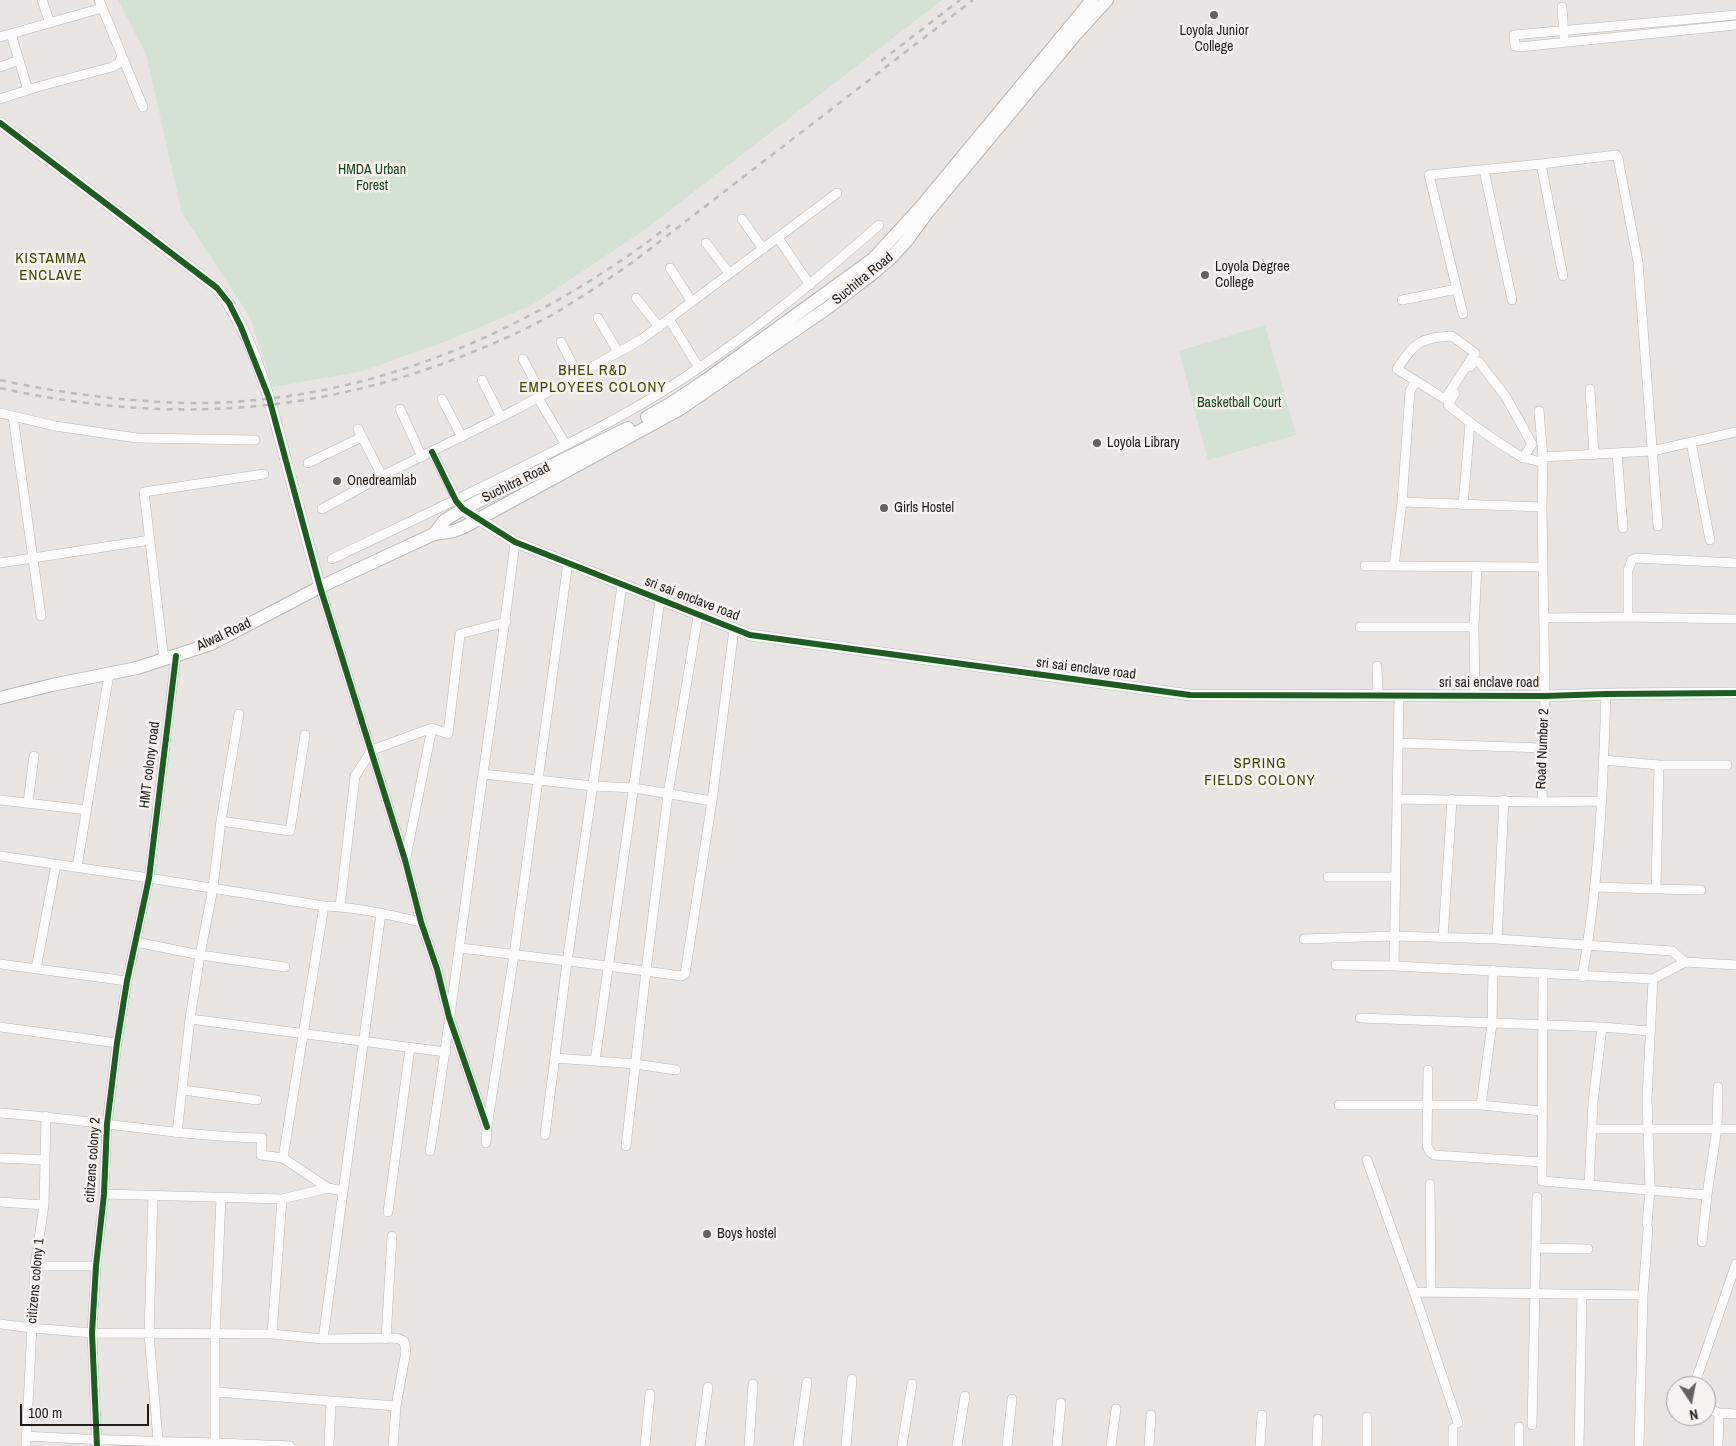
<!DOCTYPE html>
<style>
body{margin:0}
#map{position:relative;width:1736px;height:1446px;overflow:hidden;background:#e8e5e2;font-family:"Archivo Narrow",sans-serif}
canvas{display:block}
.north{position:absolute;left:1666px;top:1376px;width:50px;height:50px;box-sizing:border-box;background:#f7f2ed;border:1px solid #a09c99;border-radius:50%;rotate:169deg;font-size:14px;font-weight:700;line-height:20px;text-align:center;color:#1d1c1a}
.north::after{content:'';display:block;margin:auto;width:18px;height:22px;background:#646260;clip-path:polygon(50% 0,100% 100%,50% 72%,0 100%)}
.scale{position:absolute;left:20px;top:1404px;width:129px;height:22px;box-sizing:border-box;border:2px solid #1d1c1a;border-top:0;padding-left:6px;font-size:15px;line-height:18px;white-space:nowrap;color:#1d1c1a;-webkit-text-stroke:4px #f7f2ed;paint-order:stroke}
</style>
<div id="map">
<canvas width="1736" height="1446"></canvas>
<div class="north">N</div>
<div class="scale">100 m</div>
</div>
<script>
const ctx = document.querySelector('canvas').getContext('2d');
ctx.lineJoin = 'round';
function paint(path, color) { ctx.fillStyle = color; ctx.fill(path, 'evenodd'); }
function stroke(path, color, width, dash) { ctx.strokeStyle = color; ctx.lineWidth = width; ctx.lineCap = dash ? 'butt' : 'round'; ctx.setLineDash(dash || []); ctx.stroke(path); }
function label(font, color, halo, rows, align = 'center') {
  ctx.font = font + ' "Archivo Narrow",sans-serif'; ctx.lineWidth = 5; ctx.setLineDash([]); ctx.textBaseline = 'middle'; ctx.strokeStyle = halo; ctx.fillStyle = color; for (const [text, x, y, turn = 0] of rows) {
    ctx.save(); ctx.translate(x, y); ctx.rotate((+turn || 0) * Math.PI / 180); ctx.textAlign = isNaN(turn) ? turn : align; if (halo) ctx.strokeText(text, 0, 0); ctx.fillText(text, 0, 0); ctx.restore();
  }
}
const green = new Path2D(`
 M118,0H942L643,231L532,305L449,340L363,371L273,387L250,317L182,213L146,54Z
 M1265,325L1296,435L1208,460L1179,351Z`);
const minor = new Path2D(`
 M42,0L50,23
 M1562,7L1564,37
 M1736,15L1514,35L1515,46L1519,47L1736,25
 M11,34L28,90
 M0,37L102,8
 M122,56L143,107
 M0,67L19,60
 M0,99L37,87L112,67L119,63L122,56L118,46L99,0
 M1541,164L1563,276
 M1484,170L1512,300
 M742,219L763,249
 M778,238L810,285
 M706,243L729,273
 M670,268L692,302
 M636,298L659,327
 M1402,300L1457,289
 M1463,314L1429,175L1541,164L1616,155L1618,158L1638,262L1658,526
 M598,318L618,352
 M669,319L699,368
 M561,342L578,375
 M523,359L542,395
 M1470,367L1474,361L1479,362L1506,397L1532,444L1523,458
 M482,380L501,417
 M1590,389L1594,455
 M1455,393L1448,405C1471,424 1495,441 1520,456C1527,460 1536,459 1543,464
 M538,398L566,445
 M442,399L462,437
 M400,409L422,457
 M1539,411L1543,457L1542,507L1545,696L1542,802
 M0,413L55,426L137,438L255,440
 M13,416L41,616
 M358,429L382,476
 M1691,442L1710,540
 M432,452L460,505
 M1617,453L1623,528
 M1543,457L1652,451L1736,432
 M308,463L362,437
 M1402,502L1542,507
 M1463,505L1470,423
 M322,509L382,476L519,408L642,339L837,193
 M332,559C405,524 478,490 550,453C595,430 640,407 682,379C752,334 816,280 879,225
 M0,563L150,540
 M1365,566L1543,567
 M1394,566L1402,502L1410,391L1416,381L1445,399L1475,353L1452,336C1419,338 1416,342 1397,369L1416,381
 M320,587L405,860L421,922L437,969L449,1017L486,1124
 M1628,617V570L1632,560L1636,558L1736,563
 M1545,618L1628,617L1736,619
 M1360,627H1474
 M164,660L144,492L264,474
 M1377,666L1378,696
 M1475,695L1474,627L1477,566
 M1399,696L1394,966L1653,979L1685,962L1736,965
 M1399,743L1543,748
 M1604,760L1659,765H1727
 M483,774L593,786L634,788L712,801
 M1398,799L1542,802L1602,801
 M0,800L87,810
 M28,803L34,756
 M221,821L290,831L305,735
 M0,856L149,878L324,906C357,907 389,915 421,922
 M406,857L432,728
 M77,867L109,674
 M1328,877H1395
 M1596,887L1656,889L1659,765
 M1656,889L1701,890
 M340,907L355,776L372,750L432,728L448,734L460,634L506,622
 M1443,938L1452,799
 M1304,939L1393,936L1497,939L1672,951L1685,962
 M1497,939L1504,800
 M136,942L200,955L285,967
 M460,948C534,957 607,965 681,976L685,974L712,801L734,629
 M0,964L127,981
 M1336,965L1394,966
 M36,969L56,864
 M1543,974L1542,1181L1707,1195L1717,1128L1718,1087
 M1582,977C1599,883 1603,789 1606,694
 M1360,1018L1602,1027L1649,1031
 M190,1019L446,1052
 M0,1027L117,1043
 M555,1058L635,1064L676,1070
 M595,1061L660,600
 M1428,1070L1427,1146L1430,1152L1434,1155L1542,1162
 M183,1090L257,1100
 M1339,1105H1481L1541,1111
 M1481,1105L1492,1024L1493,970
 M0,1113C88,1119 174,1136 262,1138L261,1155L283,1158L328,1188L342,1191
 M1592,1129H1736
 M177,1133L190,1019L200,955L213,888L221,821L239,714
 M545,1135L567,962L622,585
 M486,1143L487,1127L514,955L568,562
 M626,1146L646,971L668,794L698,616
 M430,1151C450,1026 465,900 483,774C494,696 506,619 515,542
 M0,1158L44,1160
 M283,1158L324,906
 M1367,1160L1414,1292L1458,1423
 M1430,1184L1431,1292
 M1589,1185L1593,1102L1602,1027
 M104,1194L282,1199L328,1188
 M153,1196L149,1334L158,1440
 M0,1202L44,1205
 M388,1212L410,1048
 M1647,1224L1650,1190L1647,1099L1653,979
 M1702,1242L1707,1195
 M1536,1248L1588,1249
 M35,1266H96
 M1414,1292L1643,1295
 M0,1324L32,1328L92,1333L272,1334L323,1339L396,1338L404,1341L406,1351L396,1406L393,1446
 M272,1334L282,1199
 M323,1339L381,913
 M386,1339L392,1236
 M1694,1386L1736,1264
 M216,1392L396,1406
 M1706,1408L1719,1413L1736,1414
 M1532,1425L1537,1197
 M26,1436C114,1442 202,1441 290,1446
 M215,1441V1334L221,1198
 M26,1446L35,1266L44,1205L46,1116
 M97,1446L92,1333L96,1266L104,1194L107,1124L117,1043L127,981L149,878L176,656
 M329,1446L331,1402
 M645,1446L650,1394
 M700,1446L708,1387
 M749,1446L753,1384
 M798,1446L807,1382
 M846,1446L852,1379
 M902,1446L912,1384
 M957,1446L965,1396
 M1007,1446L1012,1399
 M1057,1446L1061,1403
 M1111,1446L1116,1409
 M1149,1446L1151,1415
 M1260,1446L1262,1415
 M1317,1446L1318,1419
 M1367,1446V1417
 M1453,1446V1428
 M1519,1446V1427
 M1579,1446L1582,1295
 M1639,1446L1643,1295L1648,1229
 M1718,1446L1719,1413`);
const tertiary = new Path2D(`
 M0,123L217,288C253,333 271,403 285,457C297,501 308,544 320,587
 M463,509L515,542L750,635L1190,695L1545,696L1606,694L1736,693`);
const secondary = new Path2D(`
 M647,417L670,404L706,380L873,259L920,208L1092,0
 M434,534L445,520L463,509L628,428
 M0,698L52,685L137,668L211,644L320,587L434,534L454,531L464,527L680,409L826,309L871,275L891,258L908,239L927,213L1076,34L1107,0`);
const rail = new Path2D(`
 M881,61L960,0
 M0,380C60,393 121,401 183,403C362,406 530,333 670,225
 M0,388C153,422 299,417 447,362C482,349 517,334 550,316C579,299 606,281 633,262L973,0`);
const cycleway = new Path2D(`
 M0,123L217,288L229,303L241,327L269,398L320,587L405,860L421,922L437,969L449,1017L487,1127
 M432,452L456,501L463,509L515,542L750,635L1190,695L1545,696L1606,694L1736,693
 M97,1446L92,1333L96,1266L104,1194L107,1124L117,1043L127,981L149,878L176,656`);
const markers = [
 [1214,15,5,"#646260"],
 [1205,275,5,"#646260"],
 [1097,443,5,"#646260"],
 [337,481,5,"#646260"],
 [884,508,5,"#646260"],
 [707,1234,5,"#646260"]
];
const poiNames = [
 ["Loyola Junior",1214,31,"center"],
 ["College",1214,47,"center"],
 ["Loyola Degree",1215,267],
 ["College",1215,283],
 ["Loyola Library",1107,443],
 ["Onedreamlab",347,481],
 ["Girls Hostel",894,508],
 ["Boys hostel",717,1234]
];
const parkNames = [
 ["HMDA Urban",372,170],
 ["Forest",372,186],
 ["Basketball Court",1239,403]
];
const streetNames = [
 ["Suchitra Road",863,279,-39],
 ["Suchitra Road",516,483,-26],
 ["sri sai enclave road",692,599,21],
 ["Alwal Road",224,635,-25],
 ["sri sai enclave road",1086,669,7],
 ["sri sai enclave road",1489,683],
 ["Road Number 2",1543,749,-88],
 ["HMT colony road",150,765,-83],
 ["citizens colony 2",93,1160,-86],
 ["citizens colony 1",36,1281,-85]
];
const neighbourhoodNames = [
 ["KISTAMMA",51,259],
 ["ENCLAVE",51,276],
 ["BHEL R&D",593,371],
 ["EMPLOYEES COLONY",593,388],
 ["SPRING",1260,764],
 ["FIELDS COLONY",1260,781]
];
paint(green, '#d3e2d2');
stroke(minor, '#b9b7b4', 10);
stroke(tertiary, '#b9b7b4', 12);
stroke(secondary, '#b9b7b4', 14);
stroke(minor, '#fcfbfb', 9);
stroke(tertiary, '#fcfbfb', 11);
stroke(secondary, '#fcfbfb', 12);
stroke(rail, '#babab9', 2.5, [6, 6]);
stroke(cycleway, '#1b5e20', 6);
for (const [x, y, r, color] of markers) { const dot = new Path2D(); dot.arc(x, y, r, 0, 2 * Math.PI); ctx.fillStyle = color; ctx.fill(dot); stroke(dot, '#f7f2ed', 2); }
label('14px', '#1d1c1a', '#f7f2ed', poiNames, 'left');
label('14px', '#164820', '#f7f2ed', parkNames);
label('14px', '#1d1c1a', '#f7f2ed', streetNames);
ctx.letterSpacing = '1px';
label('15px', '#3f4303', '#f7f2ed', neighbourhoodNames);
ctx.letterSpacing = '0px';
</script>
